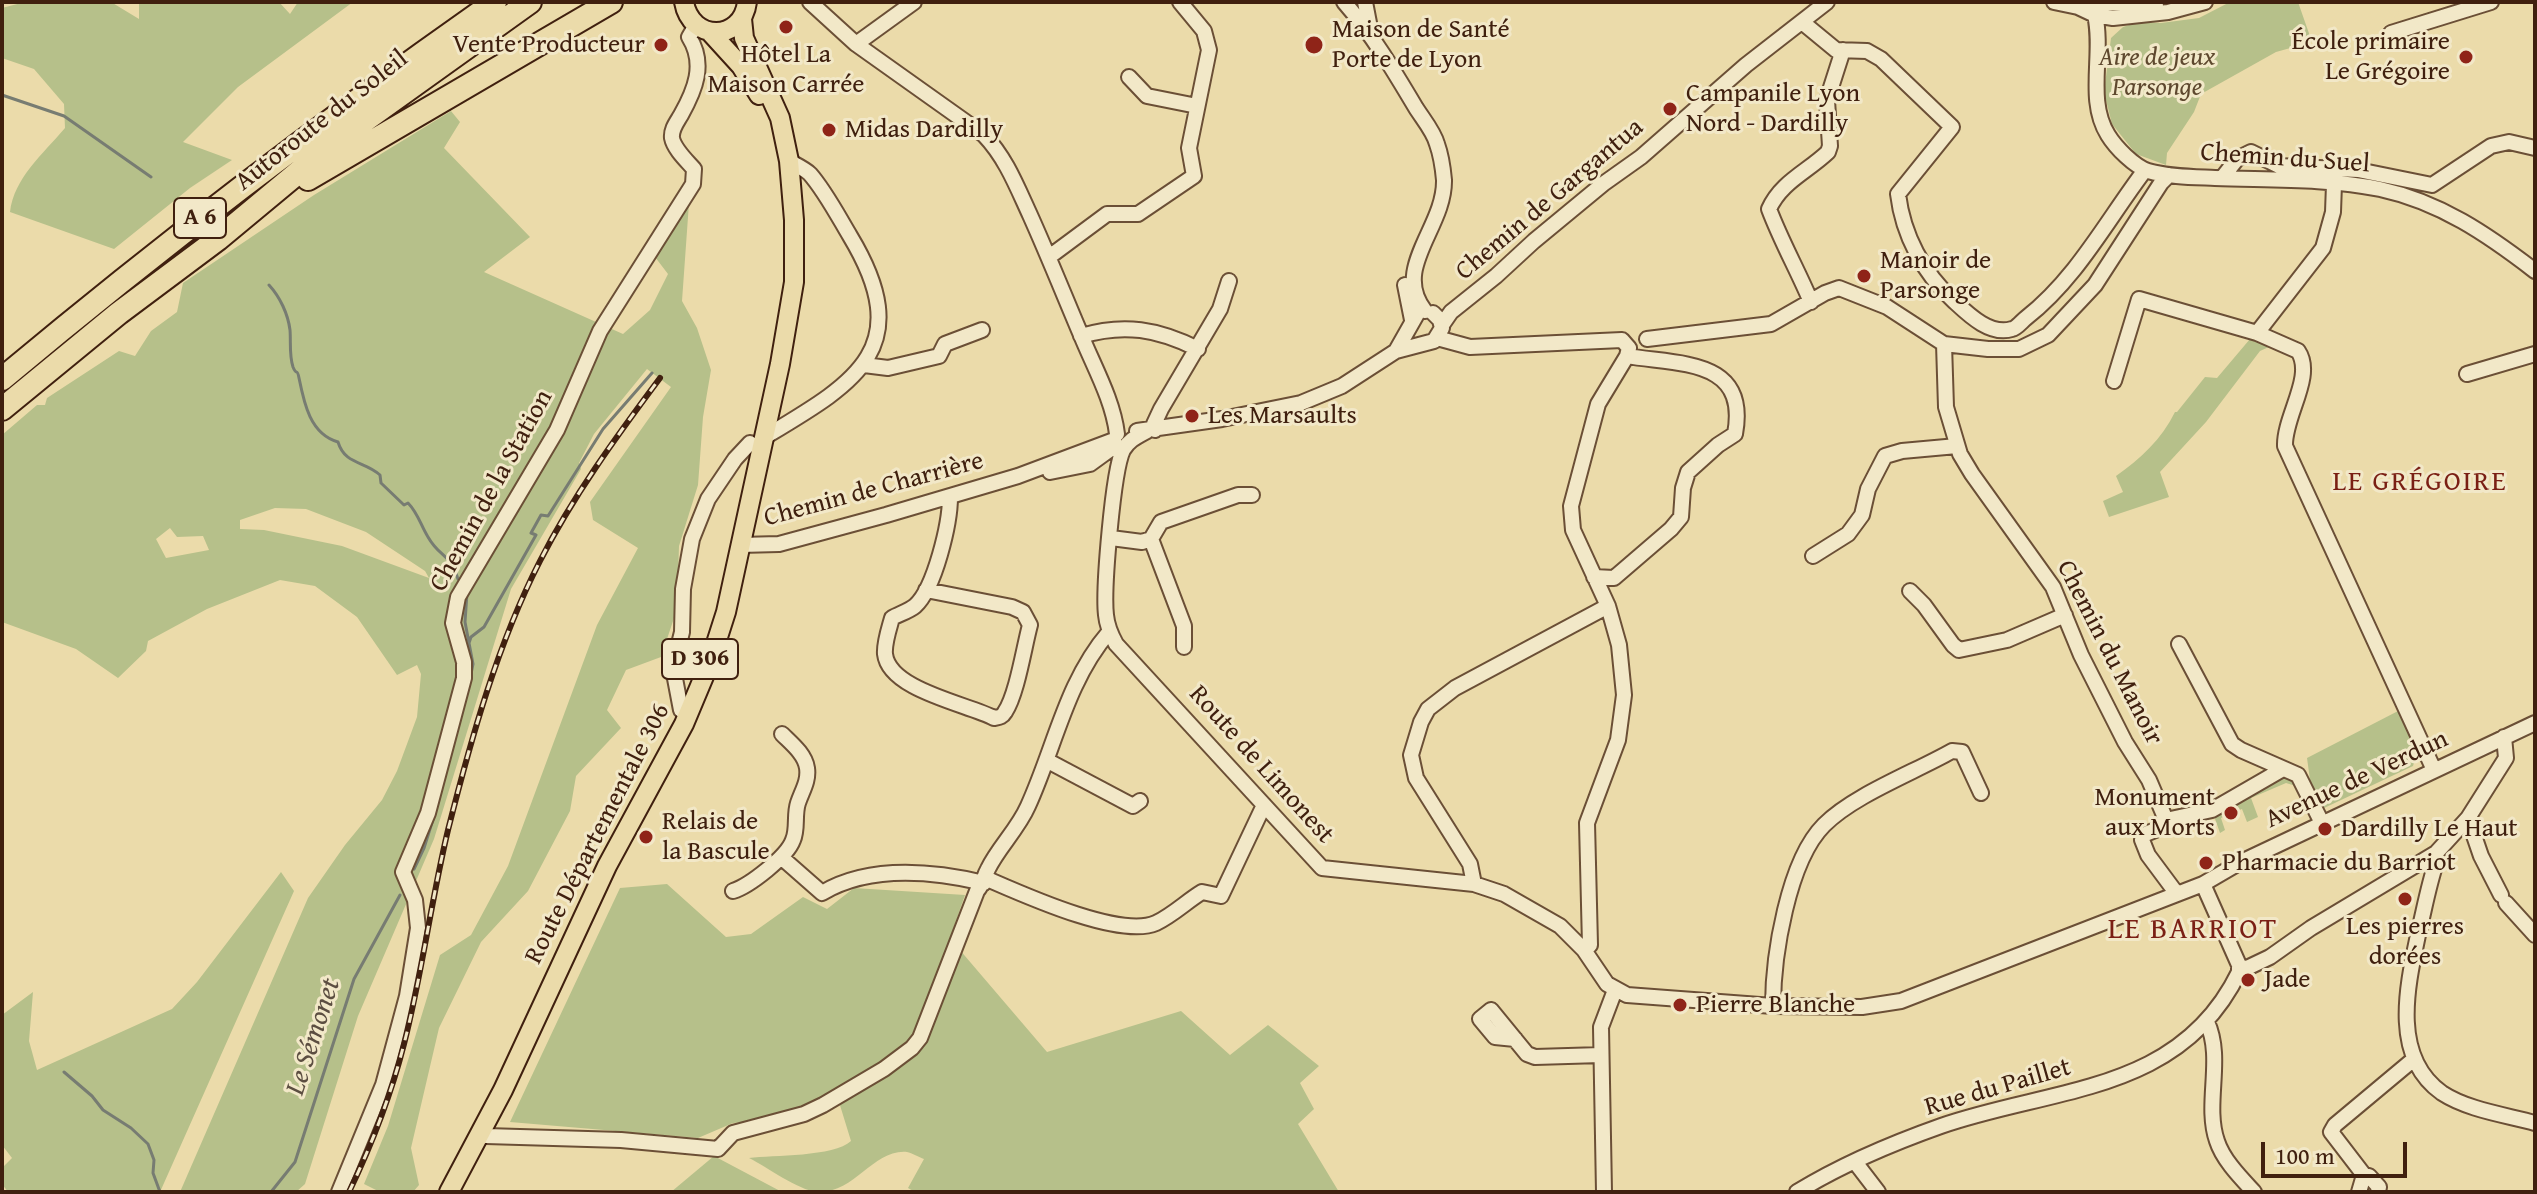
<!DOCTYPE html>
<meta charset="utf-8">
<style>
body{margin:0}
#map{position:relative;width:2537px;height:1194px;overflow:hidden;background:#ebdbaa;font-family:"Gentium Book Plus",serif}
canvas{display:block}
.frame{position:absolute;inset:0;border:4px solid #40200f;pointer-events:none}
.scale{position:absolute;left:2261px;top:1142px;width:146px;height:36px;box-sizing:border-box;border:4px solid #40200f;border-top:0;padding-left:10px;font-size:24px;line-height:28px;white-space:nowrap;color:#40200f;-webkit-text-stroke:6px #f2e8c8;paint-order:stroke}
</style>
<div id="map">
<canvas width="2537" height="1194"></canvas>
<div class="frame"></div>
<div class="scale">100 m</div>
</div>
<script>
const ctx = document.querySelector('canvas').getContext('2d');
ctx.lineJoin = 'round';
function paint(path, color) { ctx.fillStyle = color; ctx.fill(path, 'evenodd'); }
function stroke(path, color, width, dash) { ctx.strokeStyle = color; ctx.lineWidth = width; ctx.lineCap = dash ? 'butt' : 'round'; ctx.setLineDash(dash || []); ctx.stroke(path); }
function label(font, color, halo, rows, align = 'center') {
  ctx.font = font + ' "Gentium Book Plus",serif'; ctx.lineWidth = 6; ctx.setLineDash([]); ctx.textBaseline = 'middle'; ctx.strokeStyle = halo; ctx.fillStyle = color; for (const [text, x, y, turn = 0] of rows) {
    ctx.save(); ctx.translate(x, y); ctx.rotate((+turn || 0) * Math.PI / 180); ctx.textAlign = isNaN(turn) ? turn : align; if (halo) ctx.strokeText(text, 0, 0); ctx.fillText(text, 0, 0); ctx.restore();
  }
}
const green = new Path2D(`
 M25,2H111L139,19V2H279L290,14L298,2H353L238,87L183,142L232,160L190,188L114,249L10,212C14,178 43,154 65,128L64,104L34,69L2,58V8Z
 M2230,2H2298L2312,42L2276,52L2201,94L2194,112L2167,153L2166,165L2136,154L2112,124L2104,92L2111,38L2123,27L2138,22L2161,23L2199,18Z
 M451,111L460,122L444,148L530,237L484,272L623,334L650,310L668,274L655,257L689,203L682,301L697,328L711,370L703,417L698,485L679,546L677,609L661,657L626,670L607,710L621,728L576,776L570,811L528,891L481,942L439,1028L411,1148L419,1185L413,1192H380L364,1184L388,1126L440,955L471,935L508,866L597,625L638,548L593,520L590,502L671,387L647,369L594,434L579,463L581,469L511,589L434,839L358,1016L305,1184L296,1192H180L308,898L345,845L382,800L397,771L417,717L421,674L417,665L397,675L357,617L315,586L280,580L207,609L148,641L146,651L118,678L76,649L2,622V435L37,405H45L47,398L119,351L135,356L151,331L177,312L183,283L314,195ZM275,508L306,509L366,532L425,571L429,578L342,546L264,530L240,529V520ZM170,528L177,537L203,536L209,550L166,558L156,539Z
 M2250,339L2271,346L2260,351L2206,422L2160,472L2169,497L2109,517L2103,501L2123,492L2116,476C2140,459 2162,439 2175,412H2177L2205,377L2217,378Z
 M2400,710L2418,750L2413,766L2322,809L2311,787L2307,758Z
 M2284,776L2292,777L2304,797L2301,798L2296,786L2286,783L2251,798L2258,817L2247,822L2242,809L2221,818L2225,830L2220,833L2213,813Z
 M281,872L294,891L160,1192H8L2,1184V1168L12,1158L2,1145V1015L33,992L29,1041L37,1070L172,1009L197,982Z
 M667,884L726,937L751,934L803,897L827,909L854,888L965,895L921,1022L909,1043L884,1062L809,1108L770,1119L733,1123L698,1138L510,1122L620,888Z
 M959,949L1047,1052L1181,1011L1230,1055L1268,1025L1319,1066L1300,1083L1314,1109L1298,1124L1339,1192H915L908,1188L924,1159C919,1157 912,1153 907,1152C873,1149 855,1194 817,1192C798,1190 767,1167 749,1158C773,1155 834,1157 851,1141L839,1102L903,1063L927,1039Z
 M714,1156L782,1192H671Z`);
const stream = new Path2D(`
 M2,95L64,116L151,177
 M269,285C280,297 288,314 290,330C291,342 289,355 293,367C297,377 297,367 299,378C304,403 310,434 338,442C345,465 365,461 380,475L381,483L404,505L408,503C418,513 421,526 428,537C440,558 449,552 458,579
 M467,593L465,622L473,664L471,674
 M469,643L471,637L484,627L536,535L531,533L541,515L548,516L603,429L652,373
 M414,869L424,848L435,813
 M64,1072L92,1096L103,1110L131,1128L148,1144L154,1160L153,1173L160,1192
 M271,1192L295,1162L354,979L400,895`);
const minor = new Path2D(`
 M810,2L856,44L984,135C1006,158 1017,187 1030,215C1048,255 1064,295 1081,335C1094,367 1113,400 1117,434
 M1344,2C1372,34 1394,71 1416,108C1423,119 1434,132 1437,144C1441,155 1443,169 1444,180C1445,228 1391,268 1425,311
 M1365,2L1370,28
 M2054,2L2078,7L2095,15L2113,18L2168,12L2205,2
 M2094,2L2156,6
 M2095,15C2104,54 2086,100 2108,135C2116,148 2134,166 2148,171C2170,177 2193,177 2215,178C2269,180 2327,178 2380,189C2440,202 2487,234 2535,271
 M1802,22L1836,50L1867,51L1881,59L1952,127L1898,194C1903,235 1923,273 1954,301C1968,314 1990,336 2012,329C2017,328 2022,321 2026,318C2077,278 2107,220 2145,170
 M2391,33L2491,2
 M856,44L914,2
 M1129,77L1147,96L1197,106
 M2222,178L2237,159L2251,152L2279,166L2358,170L2432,185L2491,146L2509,142L2535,148
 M1049,257L1107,214H1138L1194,176L1189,148L1209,50L1204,31L1180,2
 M1405,285L1412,320
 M1811,302C1798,271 1781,241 1769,209C1781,182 1807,172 1828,152L1830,146L1827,100L1843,50
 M1442,325L1451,312L1496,276L1534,241L1603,184L1641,157L1746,65L1827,2
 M2257,333L2323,248L2333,212L2334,184
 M1081,336C1124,323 1158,329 1198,349
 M1437,338L1470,347L1622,340L1629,348L1627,356L1598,404L1571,506L1573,530L1608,606L1619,645L1624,695L1618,740L1587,823L1590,945L1584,950
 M1647,339L1771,324L1825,293L1839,288L1887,307L1944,344L1988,349H2019L2048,335L2095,285L2161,183L2169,175
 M1944,344L1946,407L1960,454L1972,474L2053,587L2081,655L2125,742L2149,780L2166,820
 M1396,351L1417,314
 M864,365L888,368L939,356L945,344L982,330
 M2467,374L2535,354
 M2114,381L2139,299L2257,333L2298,351C2315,376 2284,416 2285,446L2434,770
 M1155,430L1154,424L1161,409L1220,309L1229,281
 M1137,431L1222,419L1301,403L1342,386L1396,351L1434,341L1442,328L1440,320L1433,313
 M1147,431C1136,437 1129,440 1123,450C1113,471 1103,589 1106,615C1107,626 1111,635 1116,644L1322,868L1474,884L1504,894L1560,926L1584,950L1607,984L1627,995L1773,1006L1862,1007L1901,1001L2203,884L2239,863L2535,723
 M763,438C855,383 918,349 850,236C838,216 825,191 810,174C805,169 796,165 789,161
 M1050,472L1090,464L1112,448
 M1111,538L1142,542L1151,539L1161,522L1238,495H1252
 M1151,539L1184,626V647
 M740,545L779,544L886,515L1018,476L1114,440
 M1813,556L1848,534L1862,515L1868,489L1885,456L1902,451L1957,446
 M1594,577L1614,578L1671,529L1681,517L1683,488L1688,472L1718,445L1735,434C1749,358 1679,365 1627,356
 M926,590L1012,607L1023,612L1030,625C1024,647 1017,694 1005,712C1002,717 1000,717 994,718C967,704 889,690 885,654C884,643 889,629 892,618C899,614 909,611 915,606C935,588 950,523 950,497
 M1910,591L1924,605L1953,645L1959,650L2007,640L2065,615
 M2179,644L2232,744L2241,750L2298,775L2322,823
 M681,710L673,668L682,632L683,589L692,539L708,499L735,459L750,443
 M1048,761L1133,806L1140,801
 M2468,818L2481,856L2501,895
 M2166,820L2212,810L2283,769
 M2166,820L2158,829L2143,835L2142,840L2148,855L2177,894
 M2436,853V863C2428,887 2424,911 2418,935C2407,987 2391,1057 2442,1093C2468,1110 2506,1115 2535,1123
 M781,857L822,893C869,865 933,871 984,883
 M985,878C1022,894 1120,939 1156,923C1173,915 1187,901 1202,892L1221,896L1264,805
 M1474,884L1470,864L1416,778L1411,755L1421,722L1428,709L1455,688L1608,606
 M733,891C749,886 787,857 793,840C798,829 794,815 798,803C802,791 809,781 807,768C805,754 791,743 782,734
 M2506,903L2535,935
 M2240,969L2249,967L2270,957L2311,928L2436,853L2468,818L2506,758L2504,737
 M1773,1006C1773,956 1788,861 1824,825C1854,795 1913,773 1952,751L1962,752L1981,793
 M2207,1022C2224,1059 2204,1104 2217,1141C2223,1160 2241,1178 2254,1192
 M1515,1039L1495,1037L1480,1019L1491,1010L1527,1054L1535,1057L1601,1055
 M480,1133L486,1136L621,1140L718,1149L733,1133L804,1114L823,1105L884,1069L912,1048L920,1038L977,891C984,883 983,878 988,869C998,848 1018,829 1028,806C1055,747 1066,682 1109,632
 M1855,1162L1878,1192
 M339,1192L383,1085L407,996L418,928L415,900L403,872L428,813L464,678V662L453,623L458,597L557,430L600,331L693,184L694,169C687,161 674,149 672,138C671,129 677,122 681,115C695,90 706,64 689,37L696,25
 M1604,1192L1601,1027L1615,990
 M1797,1192C1841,1165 1893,1143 1941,1126C2053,1087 2180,1094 2239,972V965L2203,884
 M2359,1192L2364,1175
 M2378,1192L2379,1187L2369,1176L2364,1175L2331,1132L2335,1125L2414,1059`);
const major = new Path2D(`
 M684,2C691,42 742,42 747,2
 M710,32L741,66L759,95
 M449,1192L503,1090L607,866L684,724L710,662L726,612L780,364L794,282V220L789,161L780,118L744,38L742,19`);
const highway = new Path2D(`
 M308,179L611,2
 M2,379C161,246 325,121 495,2
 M2,409L119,313L218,239L336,141L530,2`);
const rail = new Path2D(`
 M349,1192C372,1144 391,1095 404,1044C422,974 431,901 448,830C471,739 497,645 540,561C573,496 616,437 660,378`);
const markers = [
 [786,27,8,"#8f2418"],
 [661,45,8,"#8f2418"],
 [1314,45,10,"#8f2418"],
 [2466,57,8,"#8f2418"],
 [1670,109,8,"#8f2418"],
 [829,130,8,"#8f2418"],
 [1864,276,8,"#8f2418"],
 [1192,416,8,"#8f2418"],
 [2231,813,8,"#8f2418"],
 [2325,829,8,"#8f2418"],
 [646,837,8,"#8f2418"],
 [2206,863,8,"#8f2418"],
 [2405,899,8,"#8f2418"],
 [2248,980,8,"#8f2418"],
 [1680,1005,8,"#8f2418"]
];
const shields = [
 [200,218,52],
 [700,659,76]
];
const shieldNames = [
 ["A 6",200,218],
 ["D 306",700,659]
];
const poiNames = [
 ["Maison de Santé",1332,30],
 ["Porte de Lyon",1332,60],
 ["École primaire",2450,42,"right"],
 ["Le Grégoire",2450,72,"right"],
 ["Vente Producteur",645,45,"right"],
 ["Hôtel La",786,55,"center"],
 ["Maison Carrée",786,85,"center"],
 ["Campanile Lyon",1686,94],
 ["Nord - Dardilly",1686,124],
 ["Midas Dardilly",845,130],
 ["Manoir de",1880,261],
 ["Parsonge",1880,291],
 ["Les Marsaults",1208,416],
 ["Monument",2215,798,"right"],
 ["aux Morts",2215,828,"right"],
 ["Relais de",662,822],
 ["la Bascule",662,852],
 ["Dardilly Le Haut",2341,829],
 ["Pharmacie du Barriot",2222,863],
 ["Les pierres",2405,927,"center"],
 ["dorées",2405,957,"center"],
 ["Jade",2264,980],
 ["Pierre Blanche",1696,1005]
];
const parkNames = [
 ["Aire de jeux",2157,58],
 ["Parsonge",2157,88]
];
const streetNames = [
 ["Autoroute du Soleil",322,121,-38],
 ["Chemin du Suel",2285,159,4],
 ["Chemin de Gargantua",1550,200,-40],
 ["Chemin de Charrière",874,490,-15],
 ["Chemin de la Station",492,491,-61],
 ["Chemin du Manoir",2109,653,63],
 ["Route de Limonest",1261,765,48],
 ["Avenue de Verdun",2357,780,-25],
 ["Route Départementale 306",598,834,-63],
 ["Rue du Paillet",1998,1088,-16]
];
const neighbourhoodNames = [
 ["LE GRÉGOIRE",2420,483]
];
const waterNames = [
 ["Le Sémonet",314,1037,-72]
];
const quarterNames = [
 ["LE BARRIOT",2193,930]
];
paint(green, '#b6c08a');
stroke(stream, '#777c72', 3);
stroke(minor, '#6b4f36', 18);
stroke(major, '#40200f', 22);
stroke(highway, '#40200f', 26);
stroke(minor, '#f2e8c8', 14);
stroke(major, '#ebdbaa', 18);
stroke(highway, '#ebdbaa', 22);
stroke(rail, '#40200f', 6);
stroke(rail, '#f2e8c8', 3, [9]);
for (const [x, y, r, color] of markers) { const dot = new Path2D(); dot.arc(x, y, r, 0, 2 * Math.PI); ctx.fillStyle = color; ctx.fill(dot); stroke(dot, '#f2e8c8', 3); }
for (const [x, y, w] of shields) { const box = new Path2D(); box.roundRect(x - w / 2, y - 20, w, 40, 6); ctx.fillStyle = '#f2e8c8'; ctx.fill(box); stroke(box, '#40200f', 2); }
label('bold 24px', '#40200f', null, shieldNames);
label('26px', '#40200f', '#f2e8c8', poiNames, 'left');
label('italic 26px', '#5e482e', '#f2e8c8', parkNames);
label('26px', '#40200f', '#f2e8c8', streetNames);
ctx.letterSpacing = '2px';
label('28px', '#7a1f14', '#f2e8c8', neighbourhoodNames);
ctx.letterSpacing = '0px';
label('italic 28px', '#5c4e41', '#f2e8c8', waterNames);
ctx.letterSpacing = '2px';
label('30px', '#7a1f14', '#f2e8c8', quarterNames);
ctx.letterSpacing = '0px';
</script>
